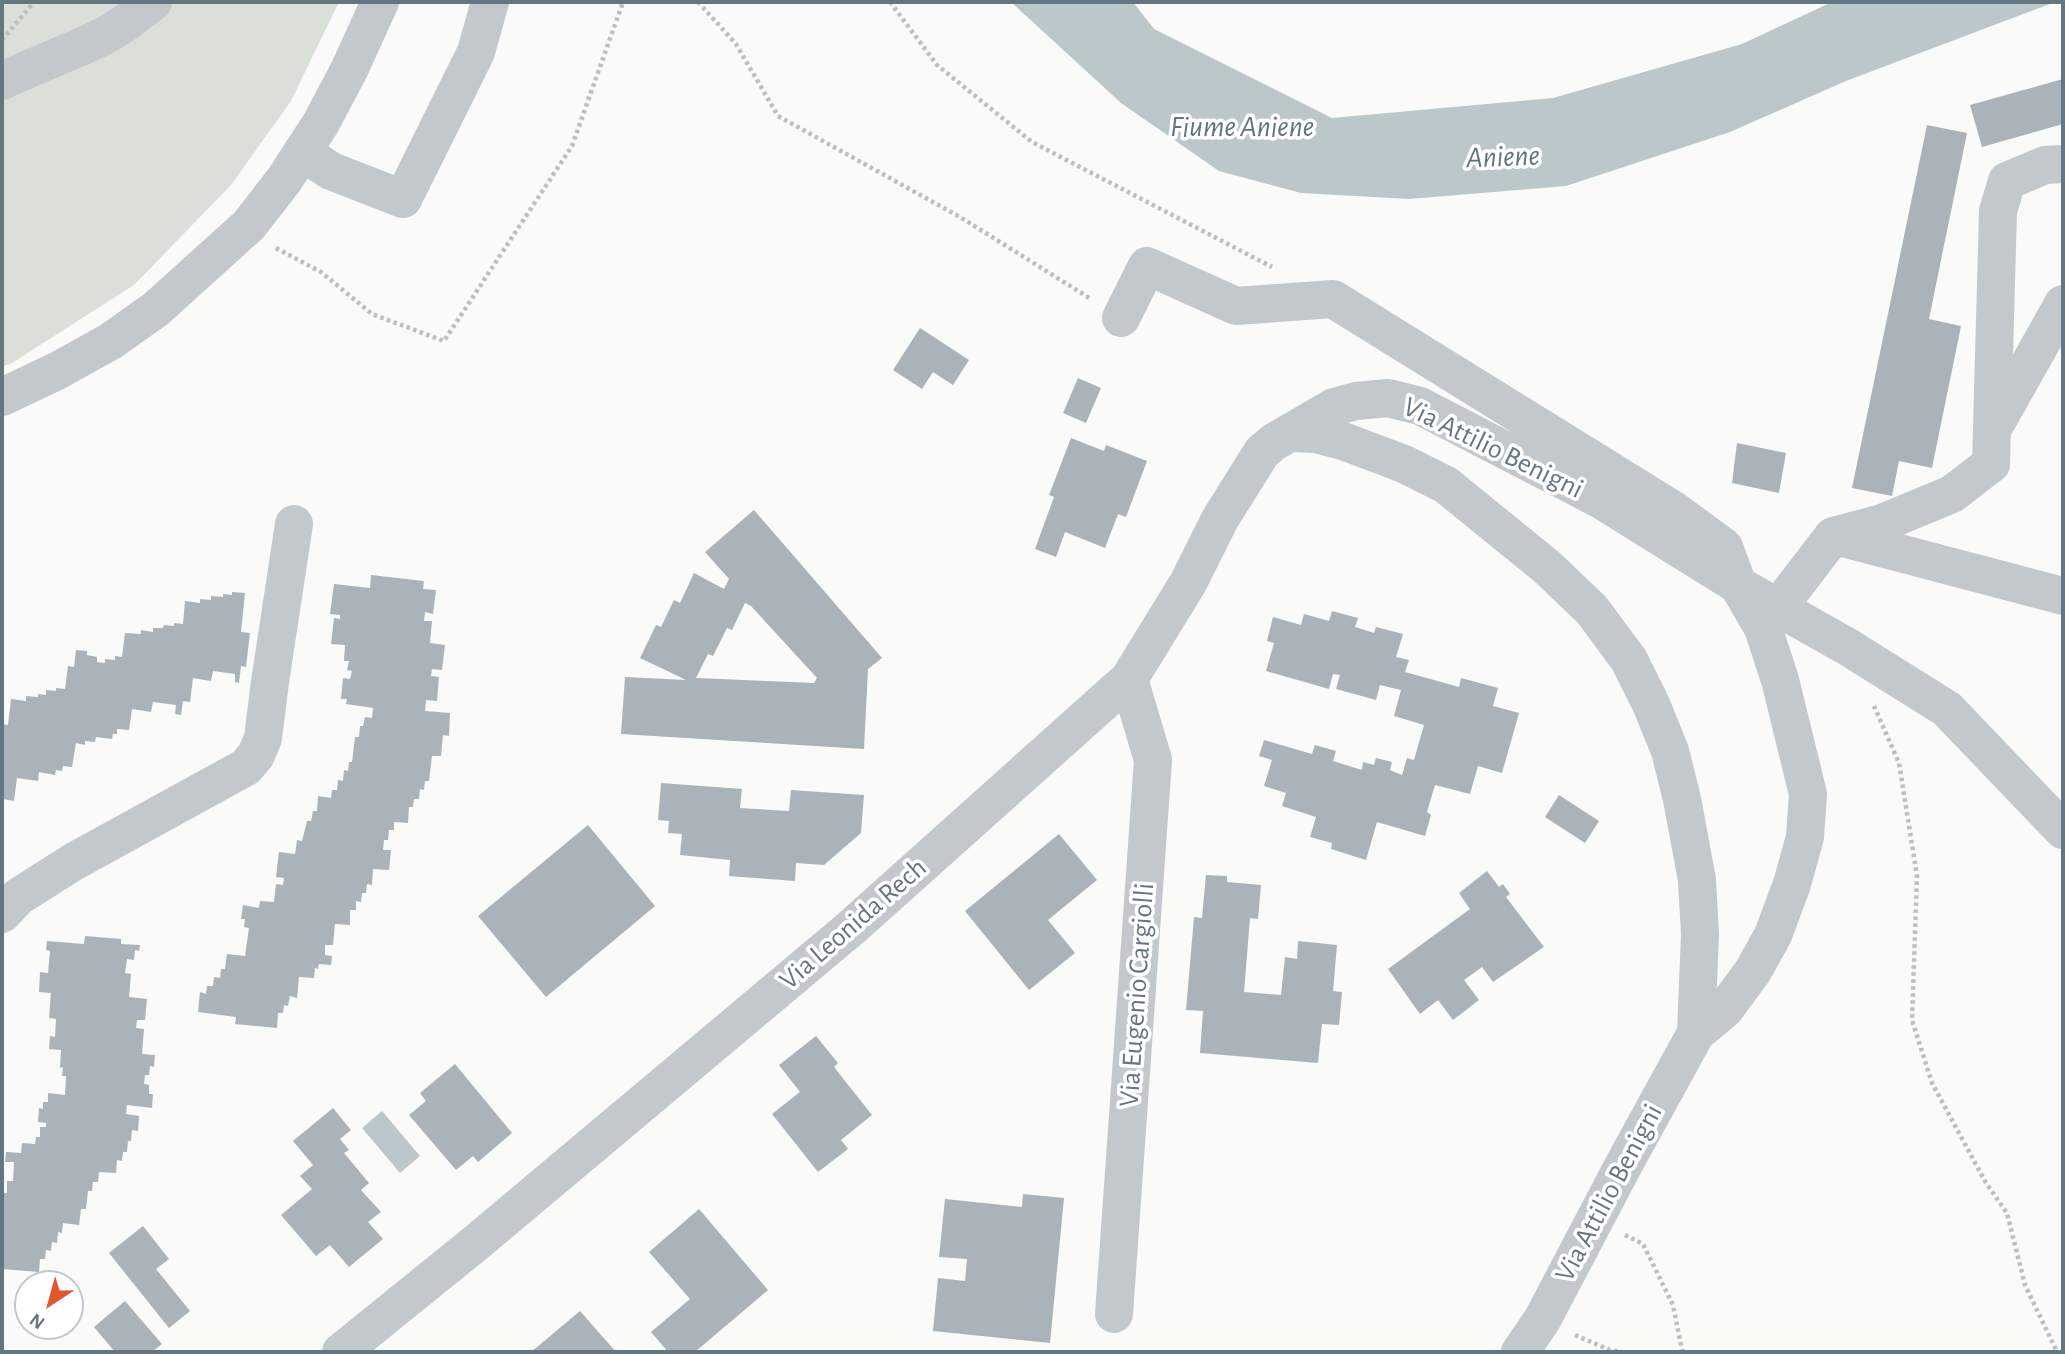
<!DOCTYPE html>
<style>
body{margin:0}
#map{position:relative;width:2065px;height:1354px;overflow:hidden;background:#fafaf8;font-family:"Alegreya Sans",sans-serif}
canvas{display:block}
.frame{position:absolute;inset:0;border:4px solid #657683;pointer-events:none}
.north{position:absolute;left:14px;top:1270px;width:70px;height:70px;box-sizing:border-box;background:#fff;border:2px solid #c1c8cd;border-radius:50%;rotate:216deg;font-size:19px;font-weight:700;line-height:28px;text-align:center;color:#657683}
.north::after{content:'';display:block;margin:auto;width:24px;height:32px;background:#e4572e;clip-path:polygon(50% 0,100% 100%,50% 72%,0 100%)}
</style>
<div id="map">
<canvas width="2065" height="1354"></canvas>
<div class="frame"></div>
<div class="north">N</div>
</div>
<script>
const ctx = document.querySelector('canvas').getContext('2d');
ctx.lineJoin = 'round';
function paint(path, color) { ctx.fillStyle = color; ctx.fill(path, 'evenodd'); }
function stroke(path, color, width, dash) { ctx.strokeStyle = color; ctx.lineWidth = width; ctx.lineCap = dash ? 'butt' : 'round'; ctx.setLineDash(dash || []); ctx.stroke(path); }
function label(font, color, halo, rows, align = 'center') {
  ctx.font = font + ' "Alegreya Sans",sans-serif'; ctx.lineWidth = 7; ctx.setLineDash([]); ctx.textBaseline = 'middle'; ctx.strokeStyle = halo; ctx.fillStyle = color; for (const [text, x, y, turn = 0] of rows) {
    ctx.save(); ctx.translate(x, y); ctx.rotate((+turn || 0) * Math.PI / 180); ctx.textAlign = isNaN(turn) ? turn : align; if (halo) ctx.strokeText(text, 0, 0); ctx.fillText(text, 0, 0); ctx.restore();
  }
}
const green = new Path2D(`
 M2,2H339L291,101L231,185L134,285L12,363L2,367Z`);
const water = new Path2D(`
 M1011,2H1133L1154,29L1332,118L1553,98L1742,44L1832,2H2055L1846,81L1730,132L1566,186L1409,199L1301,193L1219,171L1121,103Z
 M382,1111L420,1156L400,1173L362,1128Z`);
const building = new Path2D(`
 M2063,79V124L1982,147L1970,105Z
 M1927,125L1967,133L1929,319L1961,326L1932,468L1899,461L1892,496L1852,488Z
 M920,328L969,360L953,385L933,372L922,389L893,370Z
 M1078,378L1101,388L1086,423L1063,413Z
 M1071,438L1104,451L1106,445L1147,461L1126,517L1118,514L1105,548L1065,532L1056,557L1035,549L1054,497L1049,495Z
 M1737,443L1786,453L1779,493L1732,483Z
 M754,510L882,658L868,669L864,749L621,734L625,677L686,680L640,658L656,625L661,627L674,600L680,603L694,573L724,589L729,579L705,552ZM745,603L751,606L817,678L814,683L696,678L708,654L713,656L727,628L732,630Z
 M371,575L424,581L423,589L436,590L433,614L425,612L424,621H432L430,643L445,645L442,670L432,669L431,676L439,677L437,701L426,700L425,711L450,713L449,736L443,735L441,756H432L429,781H425L424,790L420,789L419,799H414L413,807H409L408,823L394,822V830H389L388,840H384L383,850H391L389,870L373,869L372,885L367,884L366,893H362L361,902L356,901V910H350V925L335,924L333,945H325V955L332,956L331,965L319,964L318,969L315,968L314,978L299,977L297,998L290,996L288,1006L284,1005L283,1013H278L277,1028L235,1024L236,1017L198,1012L200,992L206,994L207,986H213L214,977L220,978L221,969H225L227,954L245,956L249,928L244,927L245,919H241L243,905L259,908L260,901L274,902L276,884L283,885L284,878L276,877L279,852L295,854L297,840L302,841L307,821H311L313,811H317L318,796L331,798L332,790H337L338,780L343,781L344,770L348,771L349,762H352L355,737H359L360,726H363L365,717L372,718L373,708L346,704L347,699H341L343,678L350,679L352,671L347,670L349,661H344L345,645L331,644L334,618L340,619V615L330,614L334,584L370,588Z
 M232,592L245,593L241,632L250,633L246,667L241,666L239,683L235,682V674L213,671L211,681L193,678L190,702L183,701L181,715L175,714L176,705L153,702L151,712L132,709L129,730L117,729V734H113L112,739L96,737L95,742L85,741V745L76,743L72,767L63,766L62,771L56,770L55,775L39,772L38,781L17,778L14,801L2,799V724L8,725L11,699L26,701V696L38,697V694L46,695V690L56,691V688L65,689L68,666L74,667L76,650L87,651V655L97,657V662L105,663V659L115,660V656L122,657L125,633L141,634V630L153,632V628H163L164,625L174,626V623L183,624L185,601L200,603V599L211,600V596L223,597V594L232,595Z
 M1332,611L1358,618L1355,627L1374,633L1376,627L1403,634L1396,657L1409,660L1405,672L1459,687L1461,678L1498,688L1493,706L1519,713L1502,773L1478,766L1470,794L1435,785L1427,812L1431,815L1425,836L1377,822L1366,860L1331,849L1332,843L1310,837L1316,817L1282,806L1286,793L1264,786L1272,760L1259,756L1264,740L1312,754L1315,745L1336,751L1333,761L1362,770L1363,762L1374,765L1376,758L1392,762L1390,770L1402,775L1407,758L1414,760L1424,725L1394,716L1401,690L1380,685L1376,700L1336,689L1340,675L1333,674L1329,689L1266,671L1274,643L1267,641L1273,617L1301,625L1304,614L1329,621Z
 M661,783L742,789L740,808L789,811L791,790L864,795L861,833L824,865L796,863L795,881L729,876L730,860L680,855L682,834L668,833L669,821L658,820Z
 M1559,795L1599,821L1585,843L1545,817Z
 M588,825L655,906L546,997L478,916Z
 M1059,834L1097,880L1048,920L1075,953L1029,990L965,911Z
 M1487,871L1499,887L1503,884L1510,894L1506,897L1544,947L1493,982L1482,967L1464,980L1479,1000L1453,1020L1438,1000L1420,1014L1388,969L1470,909L1459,893Z
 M1206,875L1227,876V882L1261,885L1258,919L1250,918L1244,992L1281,995L1285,957L1297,959L1298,941L1337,945L1333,991L1342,992L1339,1025L1322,1024L1318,1063L1200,1053L1203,1011L1186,1010L1194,917L1202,918Z
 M85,936L121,939V944L140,945L139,951L135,950L134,960L127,959L125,973L131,974L129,997L147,999L145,1020H137L136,1028L144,1029L142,1054L155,1055L154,1067L150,1066L149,1075H145L144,1084L149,1085V1094H153L152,1108L127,1105L126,1114L139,1116L138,1131L132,1130L131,1141H128L127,1152H123L122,1161L117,1160L116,1173L99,1172L98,1182H93L92,1191H88L86,1209H81L79,1225L63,1223L62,1233L58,1232L57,1243L52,1242L51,1251L46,1250L45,1259H40L39,1272L2,1269V1193H7V1181H13L14,1162H5L6,1152L21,1153L22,1143L35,1144L36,1137H40V1127H46V1123L38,1122L39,1108L43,1109V1102H48V1093L65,1095L66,1076H62L63,1067L60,1068L61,1050L49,1049L50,1036L55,1037L56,1019L49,1018L51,993L39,992L40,972L48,973L50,951L46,950L47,941L84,944Z
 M816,1036L838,1063L834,1067L872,1115L841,1140L848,1149L818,1172L772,1114L800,1092L779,1065Z
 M455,1064L512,1133L478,1162L473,1156L456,1170L409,1115L426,1101L420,1093Z
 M333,1108L351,1130L340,1139L349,1150L344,1153L369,1183L361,1190L381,1212L368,1222L383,1239L349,1267L330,1245L316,1256L281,1215L312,1189L300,1176L313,1165L293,1141Z
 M1023,1194L1064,1198L1050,1343L933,1331L938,1278L965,1281L967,1259L939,1257L945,1199L1022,1207Z
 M699,1209L768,1290L695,1352H668L651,1332L690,1299L649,1252Z
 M143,1226L169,1259L156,1269L190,1311L169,1328L109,1253Z
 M125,1301L162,1344L152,1352H115L94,1327Z
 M580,1311L616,1352H531Z`);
const path = new Path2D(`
 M698,2L736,44L778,116L960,217L1091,299
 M890,2L937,65L1032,142L1272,267
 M2,40L34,2
 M276,248L321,272L372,314L444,341L572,146L623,2
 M1874,706L1899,763L1917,876L1912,1020L1932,1083L1986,1183L2007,1213L2025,1285L2057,1352
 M1625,1235L1643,1244L1673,1305L1682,1350L1684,1352
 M1575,1335L1610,1350L1621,1352`);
const minor = new Path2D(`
 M2,81C34,66 66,54 98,39C118,30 136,15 153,2
 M302,152L331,171L403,199L476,52L490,2
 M1121,318L1147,266L1236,306L1333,299L1675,511L1724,547L1738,585L1848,647L1947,709L2063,830
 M2,397L57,371L111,341L156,309L249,225L284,180L321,123L350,68L380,2
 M1995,425L2063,304
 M1290,433L1316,434L1343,441L1404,464L1446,485L1547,567L1592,610L1629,660L1651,704L1670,751L1682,799L1697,880L1700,934L1696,1033L1623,1166L1542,1320L1520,1352
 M1835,536L2063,596
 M1764,626L1833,536L1882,523L1952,494L1991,464L1998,211L2007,181L2045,165L2063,164
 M2,914L18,897L73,862L246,767L256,755L263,738L270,682L294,524
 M1114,1314L1153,760L1129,679
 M341,1352L477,1242L851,928L1129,679L1188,583L1220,519L1262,452L1274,442L1334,407L1356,401L1388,398L1420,406L1603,501L1738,585L1763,628L1780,680L1808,794L1805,837L1792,884L1773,935L1753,971L1725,1009L1696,1033`);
const streetNames = [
 ["Via Attilio Benigni",1493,448,26],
 ["Via Leonida Rech",853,924,-41],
 ["Via Eugenio Cargiolli",1137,995,-86],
 ["Via Attilio Benigni",1609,1193,-62]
];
const waterNames = [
 ["Fiume Aniene",1242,127],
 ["Aniene",1503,157,-2]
];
paint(green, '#dadfd7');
paint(water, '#bbc7cb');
paint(building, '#aab3b9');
stroke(path, '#bbbfc2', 4.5, [3.5, 3.5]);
stroke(minor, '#c3c8cc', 38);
label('28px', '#657683', '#fff', streetNames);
label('italic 30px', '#60757c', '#fff', waterNames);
</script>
